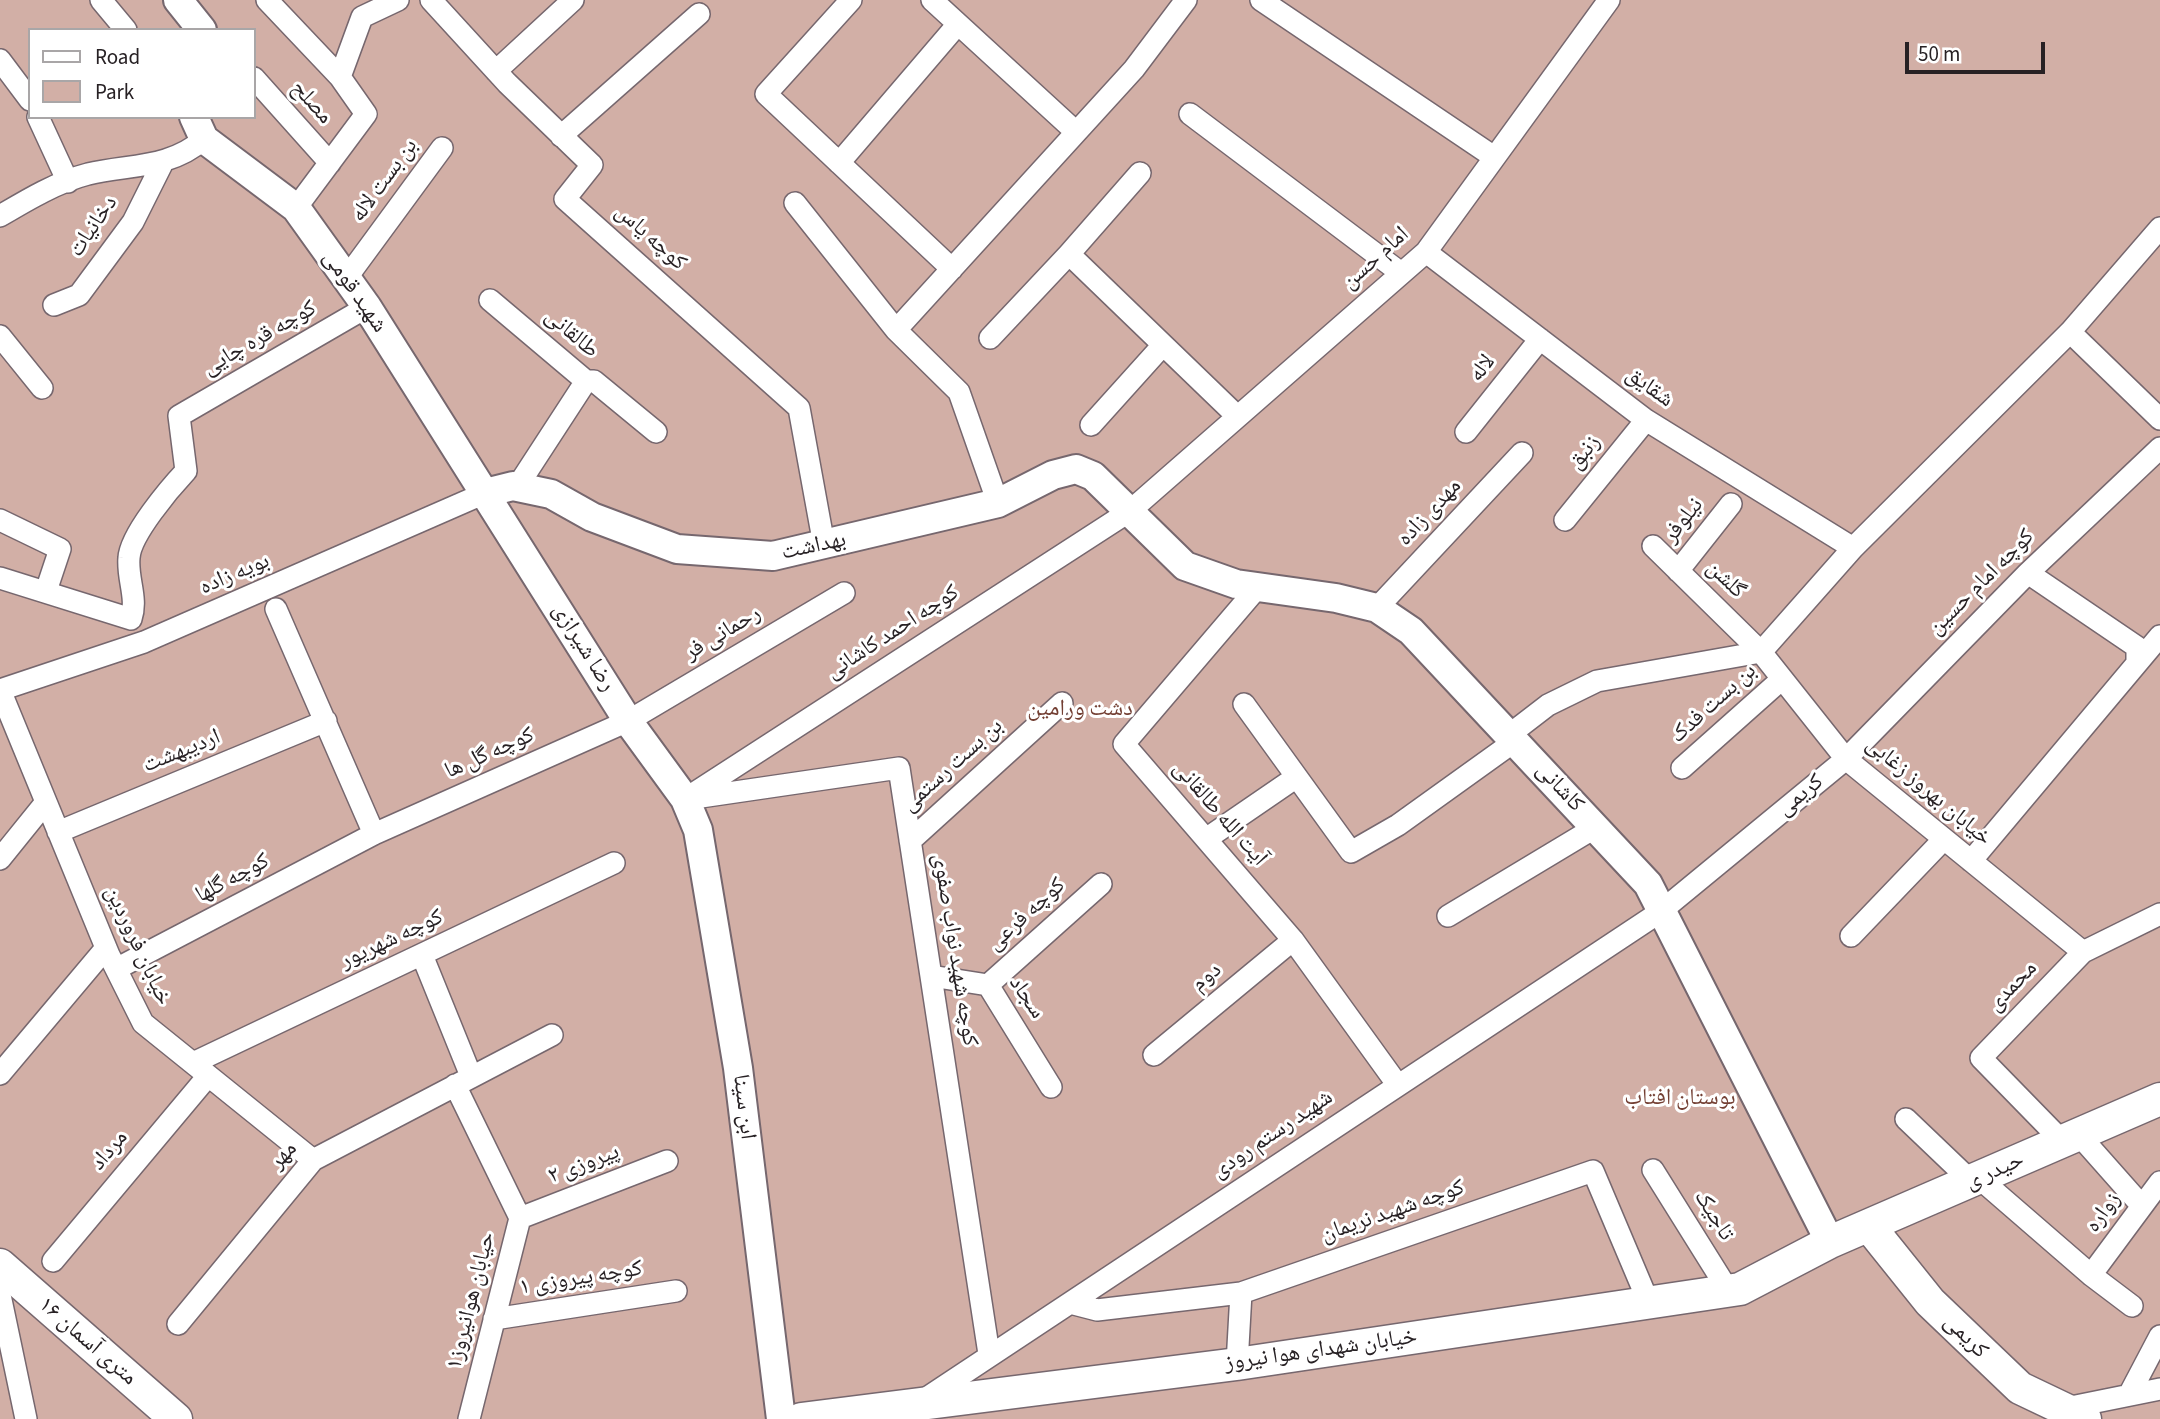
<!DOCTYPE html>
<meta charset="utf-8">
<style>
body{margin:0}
#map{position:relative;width:2160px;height:1419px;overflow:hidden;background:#ecdae2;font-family:"Source Sans 3",sans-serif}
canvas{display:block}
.legend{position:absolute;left:28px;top:28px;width:228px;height:91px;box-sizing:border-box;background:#fff;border:2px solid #a9a6a7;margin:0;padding:9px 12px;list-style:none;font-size:21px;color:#272124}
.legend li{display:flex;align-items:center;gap:14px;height:35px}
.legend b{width:35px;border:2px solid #a9a6a7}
.scale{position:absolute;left:1905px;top:42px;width:140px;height:32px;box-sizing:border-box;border:4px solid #272124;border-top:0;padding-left:9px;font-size:21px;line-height:24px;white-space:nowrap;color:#272124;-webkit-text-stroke:5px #fff;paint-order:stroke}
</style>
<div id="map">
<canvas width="2160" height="1419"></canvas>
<ul class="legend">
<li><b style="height:9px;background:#fff"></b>Road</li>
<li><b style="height:19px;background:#d2afa6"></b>Park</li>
</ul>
<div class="scale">50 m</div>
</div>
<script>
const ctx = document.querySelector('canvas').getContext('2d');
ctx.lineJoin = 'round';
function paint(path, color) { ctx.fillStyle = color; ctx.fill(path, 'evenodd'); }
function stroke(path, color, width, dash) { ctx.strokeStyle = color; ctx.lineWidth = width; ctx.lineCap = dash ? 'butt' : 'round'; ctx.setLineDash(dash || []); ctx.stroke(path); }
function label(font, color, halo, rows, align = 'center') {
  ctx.font = font + ' "Source Sans 3","Noto Naskh Arabic",sans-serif'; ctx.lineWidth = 6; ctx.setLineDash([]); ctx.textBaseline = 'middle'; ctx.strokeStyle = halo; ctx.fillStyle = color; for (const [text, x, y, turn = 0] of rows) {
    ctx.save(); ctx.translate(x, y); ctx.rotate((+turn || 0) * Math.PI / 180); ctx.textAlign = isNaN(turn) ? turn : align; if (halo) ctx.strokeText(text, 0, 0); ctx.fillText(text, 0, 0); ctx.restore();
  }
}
const green = new Path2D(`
 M0,0H2160V1419H0ZM30,30H254V117H30Z`);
const minor = new Path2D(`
 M101,0L126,30
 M267,0L340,77
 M431,0L507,83L592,165L565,199L799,408L824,545
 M851,0L766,94L952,269
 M932,0L1076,132
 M1261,0L1494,157
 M0,60L30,100
 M496,71L573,0
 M254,78L330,163
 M1190,114L1401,273
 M38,117L68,182
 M561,136L699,14
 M839,163L958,24
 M795,203L896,330L959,392L998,503
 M296,208L366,114L340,77L362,17L398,0
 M0,216C27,200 57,182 88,174C131,164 169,169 204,139
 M1426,252L1646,420L1853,548
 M1069,254L1140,173
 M345,280L442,148
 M490,300L586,381L517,487
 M54,305L79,295L133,222L163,162
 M896,330L1134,69L1186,0
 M2070,332L2160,419
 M0,336L42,388
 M990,338L1069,254L1237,416
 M586,381H594L656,432
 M1091,425L1163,345
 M1466,432L1540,339
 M0,520L60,549L46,591
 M1565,520L1646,420
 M1653,546L1761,652L1846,759L2083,952
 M1678,571L1731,504
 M2028,573L2137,647V663
 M0,578L131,619C138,598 127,579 129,558C130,535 170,488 186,471L179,416L367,307
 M1258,587L1124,744L1293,940L1397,1084
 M1377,608L1522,453
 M276,609L374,834
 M0,690L109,955L143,1023L313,1160
 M0,690L144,642L485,493
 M1244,704L1351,852L1398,825L1515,741
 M1509,735L1548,705L1597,681L1761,652L1853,548L2070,332L2160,228
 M1682,768L1782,679
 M694,798L899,768L989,1354
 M685,799L1130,511L1426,252L1609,0
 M58,832L326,721
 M1206,839L1295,778
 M910,841L1062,703
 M0,859L46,802
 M1971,861L2160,636
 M1448,916L1596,827
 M1851,936L1944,839
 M422,955L471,1076
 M116,969L374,834L628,721L844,593
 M931,976L988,985L1051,1087
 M988,985L1101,884
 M1154,1055L1293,940
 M193,1063L614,863
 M0,1074L106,948
 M455,1085L520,1218L469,1419
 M1906,1119L1972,1182
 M2079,1135L2141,1205
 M2063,1142L1981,1058L2083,952L2160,914
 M1653,1170L1728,1290
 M1979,1178L2091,1275L2132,1306
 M520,1218L667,1161
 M53,1261L208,1076
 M2,1267L0,1295L26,1419
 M2091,1275L2160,1182
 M1070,1303L1097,1310L1241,1293L1593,1171L1648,1301
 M494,1319L676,1291
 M178,1324L313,1160L552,1035
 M1237,1364L1241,1293
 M2130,1393L2160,1336
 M922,1401L1660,912L1846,759L2028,573L2160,448
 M2061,1409L2160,1389`);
const tertiary = new Path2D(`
 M178,0L202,30
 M194,117L204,139L296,208L367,307L628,721L685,799L698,830L738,1068L781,1419
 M485,493L513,486L551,494L592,517L677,549L773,556L998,503L1053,475L1076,469L1093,476L1185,566L1236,584L1336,598L1377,608L1411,631L1648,884L1830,1242`);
const secondary = new Path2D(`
 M1869,1226L1930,1302L2020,1388L2085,1419
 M0,1265L176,1419
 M801,1419L1237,1364L1740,1289L1830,1242L2160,1099`);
const streetNames = [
 ["مصلح",311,103,48],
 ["بن بست لاله",385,181,-54],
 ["دخانیات",94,227,-56],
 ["کوچه یاس",650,238,42],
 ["امام حسن",1376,259,-42],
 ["شهید قومی",354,292,55],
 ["طالقانی",571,334,41],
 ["کوچه قره چایی",260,339,-30],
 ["لاله",1483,369,-52],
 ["شقایق",1649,388,36],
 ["زنبق",1585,453,-51],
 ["مهدی زاده",1430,513,-47],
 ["نیلوفر",1684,521,-52],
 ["بهداشت",814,547,-12],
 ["بویه زاده",235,575,-23],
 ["گلشن",1725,580,44],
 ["کوچه امام حسین",1982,583,-45],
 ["کوچه احمد کاشانی",893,633,-33],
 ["رحمانی فر",723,634,-31],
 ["رضا شیرازی",583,648,58],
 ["بن بست فدک",1714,704,-42],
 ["اردیبهشت",182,752,-22],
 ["کوچه گل ها",490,754,-24],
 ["بن بست رستمی",953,766,-42],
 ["کاشانی",1559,788,47],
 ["خیابان بهروز زغابی",1928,792,40],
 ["کریمی",1801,796,-39],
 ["آیت الله طالقانی",1219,814,49],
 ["کوچه گلها",233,879,-28],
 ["کوچه فرعی",1027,915,-42],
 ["کوچه شهریور",392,940,-25],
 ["خیابان فروردین",137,946,65],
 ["کوچه شهید نواب صفوی",954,950,81],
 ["دوم",1207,978,-40],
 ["محمدی",2013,987,-46],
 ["سجاد",1026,998,56],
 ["ابن سینا",743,1107,83],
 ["شهید رستم رودی",1273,1135,-34],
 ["مرداد",110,1151,-50],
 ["مهر",284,1156,-47],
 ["پیروزی ۲",584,1165,-21],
 ["حیدر ی",1995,1172,-24],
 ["کوچه شهید نریمان",1393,1212,-19],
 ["زواره",2104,1213,-54],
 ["تاجیک",1713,1216,58],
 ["کوچه پیروزی ۱",581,1279,-9],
 ["حیابان هوانیروز۱",472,1301,-76],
 ["کریمی",1965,1337,45],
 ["۱۶ متری آسمان",87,1342,41],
 ["خیابان شهدای هوا نیروز",1321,1351,-8]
];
const parkNames = [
 ["دشت ورامین",1080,710],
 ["بوستان افتاب",1680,1099]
];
paint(green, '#d2afa6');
stroke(minor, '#76676e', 24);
stroke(tertiary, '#76676e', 32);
stroke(secondary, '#76676e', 35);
stroke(minor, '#fff', 21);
stroke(tertiary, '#fff', 28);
stroke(secondary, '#fff', 32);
label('23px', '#272124', '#fff', streetNames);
label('23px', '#733f33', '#fff', parkNames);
</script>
